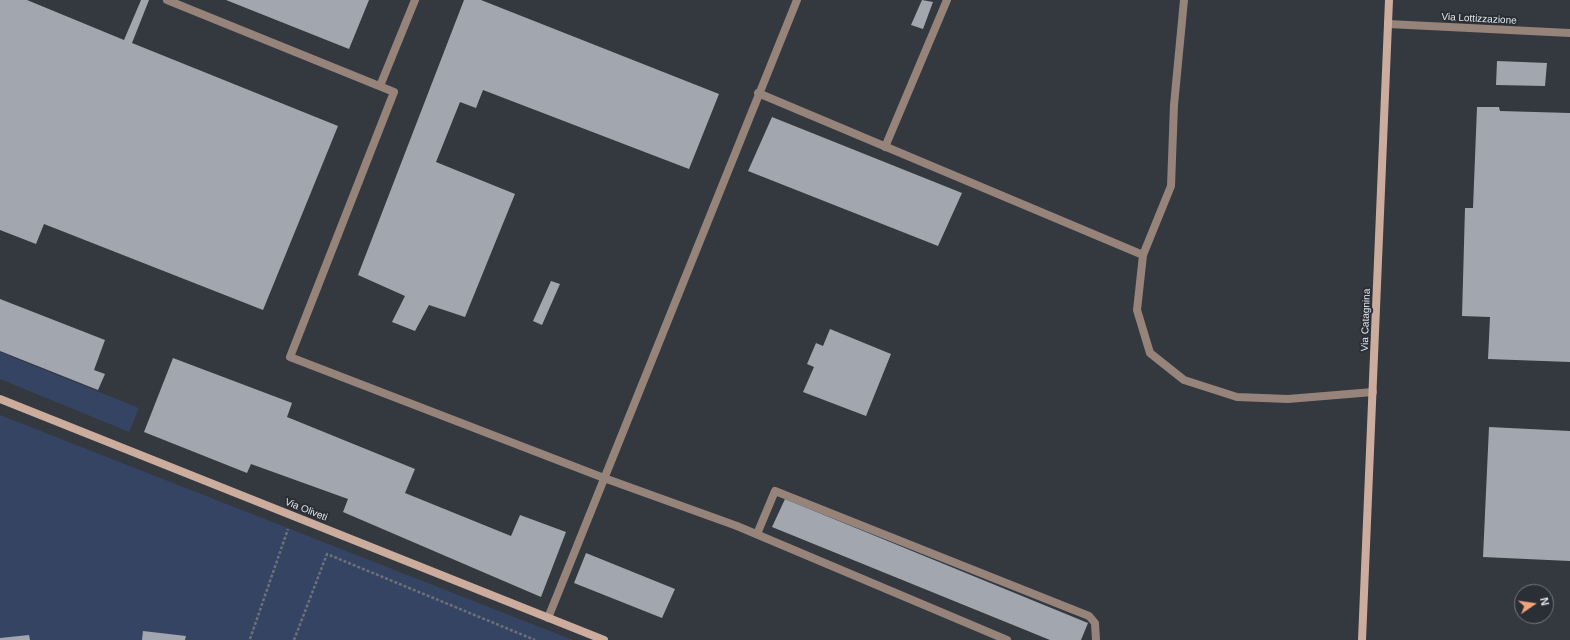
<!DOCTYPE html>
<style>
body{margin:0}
#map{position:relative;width:1570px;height:640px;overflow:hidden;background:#34383f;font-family:Arial,sans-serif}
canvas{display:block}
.north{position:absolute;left:1514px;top:584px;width:40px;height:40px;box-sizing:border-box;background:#2a2e35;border:1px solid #74777d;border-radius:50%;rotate:77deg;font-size:11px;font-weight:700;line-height:16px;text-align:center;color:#e2e4e8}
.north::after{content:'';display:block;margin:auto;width:14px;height:18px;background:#f0a279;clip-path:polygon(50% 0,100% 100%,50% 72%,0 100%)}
</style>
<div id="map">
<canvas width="1570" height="640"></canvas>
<div class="north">N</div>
</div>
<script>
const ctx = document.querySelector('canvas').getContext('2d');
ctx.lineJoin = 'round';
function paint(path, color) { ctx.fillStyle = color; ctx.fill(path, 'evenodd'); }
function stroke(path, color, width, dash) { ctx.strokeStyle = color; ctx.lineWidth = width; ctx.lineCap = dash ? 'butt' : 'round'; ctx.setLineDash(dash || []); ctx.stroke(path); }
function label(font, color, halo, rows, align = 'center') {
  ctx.font = font + ' Arial,sans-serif'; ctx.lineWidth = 4; ctx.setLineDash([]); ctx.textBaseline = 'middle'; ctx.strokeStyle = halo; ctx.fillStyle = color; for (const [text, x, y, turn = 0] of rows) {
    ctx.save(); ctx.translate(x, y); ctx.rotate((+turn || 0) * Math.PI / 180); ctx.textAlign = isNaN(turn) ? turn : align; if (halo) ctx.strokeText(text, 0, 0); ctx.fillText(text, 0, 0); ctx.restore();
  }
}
const green = new Path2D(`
 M0,352L139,408L129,432L0,379Z
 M0,415L573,640H0Z`);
const building = new Path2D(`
 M0,0H27L124,40L141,0H149L132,43L338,126L263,310L44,224L36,244L0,230Z
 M226,0H369L349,49Z
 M464,0H481L719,94L689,169L483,90L476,108L460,102L436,162L515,194L465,317L429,305L415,331L392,322L405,296L358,275Z
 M922,0L933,2L923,29L911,25Z
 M1497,61L1547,63L1545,86L1496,85Z
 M1477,107H1499L1500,111L1570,113V362L1488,359L1490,317L1462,316L1465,208H1473Z
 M772,117L962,193L938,246L748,171Z
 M551,281L560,284L542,325L533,321Z
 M0,299L105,340L94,370L105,374L98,390L0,351Z
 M830,329L891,354L866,416L803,392L814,367L807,364L816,343L823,346Z
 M173,358L292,403L287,417L415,469L405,493L511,536L520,515L566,532L541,597L343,512L348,499L251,464L247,473L144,432Z
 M1489,427L1570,431V561L1483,557Z
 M785,499L1088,623L1081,640H1050L772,527Z
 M586,553L675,589L662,618L574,583Z
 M143,631L186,636L185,640H142Z
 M29,635L30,640H0V638Z`);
const path = new Path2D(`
 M250,639L288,529
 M294,640L327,554L535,640`);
const service = new Path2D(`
 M167,0L394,92L290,357L604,478L737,526L1007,640
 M380,86L415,0
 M758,93L1143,255L1137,310L1150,353L1184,380L1237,397L1288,399L1373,392
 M885,147L947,0
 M1143,255L1171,186L1174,105L1184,0
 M757,534L775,491L1089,616L1095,623L1096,640
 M548,618L797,0`);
const tertiary = new Path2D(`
 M1388,24L1570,33`);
const secondary = new Path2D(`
 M0,399L604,640
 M1362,640L1389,0`);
const streetNames = [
 ["Via Lottizzazione",1479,19,3],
 ["Via Catagnina",1366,320,-88],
 ["Via Oliveti",306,510,22]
];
paint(green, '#344462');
paint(building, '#a2a7af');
stroke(path, '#6d7076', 2.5, [3, 2]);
stroke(service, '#968379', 8);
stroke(tertiary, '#968379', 8);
stroke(secondary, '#cbac9d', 8);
label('10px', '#e2e4e8', '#2a2e35', streetNames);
</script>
